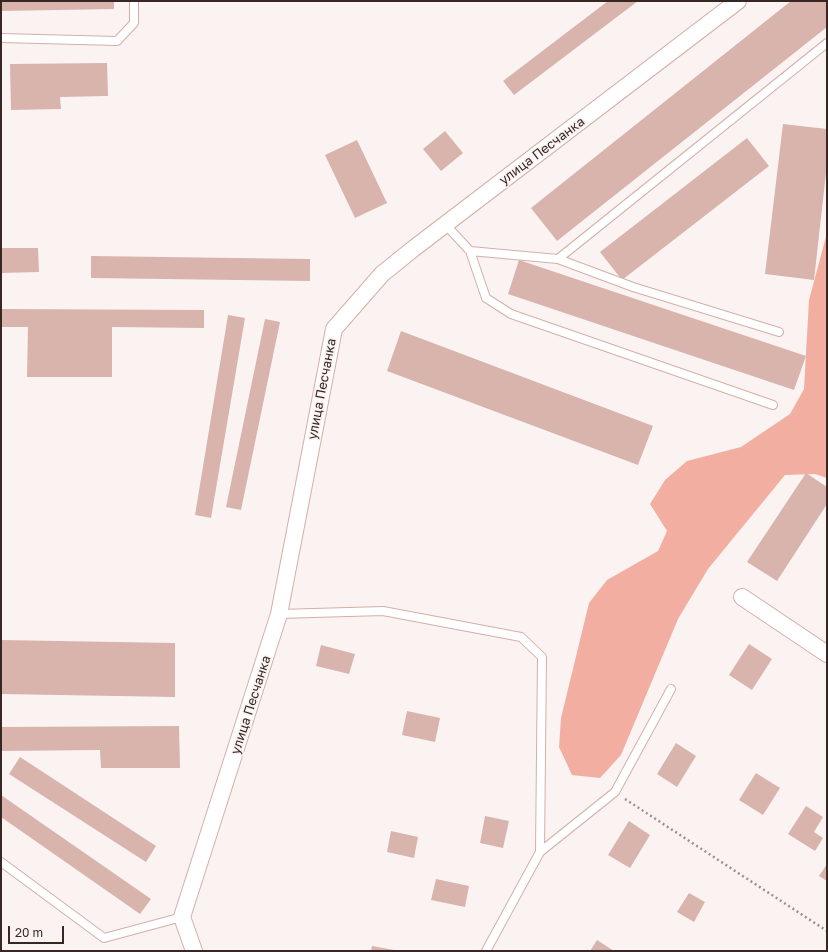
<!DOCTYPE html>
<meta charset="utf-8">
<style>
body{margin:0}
#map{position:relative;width:828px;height:952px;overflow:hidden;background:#fbf3f1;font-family:"Golos Text",sans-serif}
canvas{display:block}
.frame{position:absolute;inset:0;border:2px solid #362725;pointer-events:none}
.scale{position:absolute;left:8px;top:926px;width:56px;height:18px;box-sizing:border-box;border:2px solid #362725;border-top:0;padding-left:5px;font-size:12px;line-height:14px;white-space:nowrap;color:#362725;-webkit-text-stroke:3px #fbf3f1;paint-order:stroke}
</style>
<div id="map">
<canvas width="828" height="952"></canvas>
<div class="frame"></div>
<div class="scale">20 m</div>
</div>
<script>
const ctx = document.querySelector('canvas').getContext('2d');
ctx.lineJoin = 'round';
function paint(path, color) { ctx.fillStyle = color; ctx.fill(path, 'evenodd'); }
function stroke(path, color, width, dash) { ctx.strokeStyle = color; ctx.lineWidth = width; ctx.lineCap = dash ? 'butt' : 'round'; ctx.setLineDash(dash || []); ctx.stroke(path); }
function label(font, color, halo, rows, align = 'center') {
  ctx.font = font + ' "Golos Text",sans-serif'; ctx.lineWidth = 3.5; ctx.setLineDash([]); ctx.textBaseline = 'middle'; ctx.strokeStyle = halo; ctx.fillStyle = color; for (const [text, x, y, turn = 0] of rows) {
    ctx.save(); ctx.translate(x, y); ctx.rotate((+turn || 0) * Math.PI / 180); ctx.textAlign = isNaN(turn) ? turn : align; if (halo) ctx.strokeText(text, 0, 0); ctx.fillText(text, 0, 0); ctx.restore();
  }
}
const green = new Path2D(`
 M827,233V478L815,474L785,475L708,569L678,619L621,755L600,778L572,775L559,747L561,718L589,603L607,580L658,551L667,531L650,504L665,480L687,461L741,447L790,414L804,389L809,300Z`);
const building = new Path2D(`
 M1,1H114V9L1,11Z
 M608,1H638L514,95L503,81Z
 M791,1H827V27L557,241L531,208Z
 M107,63L108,96L60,97L61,109L11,110L10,64Z
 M783,124L827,129V164L814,280L765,274Z
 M445,131L463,153L441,171L423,149Z
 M747,138L769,166L622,280L600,252Z
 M357,140L387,203L355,218L325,155Z
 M1,248H38L39,272L1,273Z
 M91,256L310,259V281L91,278Z
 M519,260L806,356L794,390L508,294Z
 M1,309L204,310V328L112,327V377H27L28,327H1Z
 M228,315L245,318L211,518L195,515Z
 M265,319L280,322L241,510L226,507Z
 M401,331L653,426L638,465L387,371Z
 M806,473L827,487V504L777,581L747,562Z
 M1,640L175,643V697L1,694Z
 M749,644L772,659L752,690L729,675Z
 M321,645L355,654L349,674L316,666Z
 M407,711L440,718L435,742L402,735Z
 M179,726L180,768H101L100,750L1,751V727Z
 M676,743L696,756L677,787L657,774Z
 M20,757L156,846L146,862L9,774Z
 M756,773L780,788L763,815L739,800Z
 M1,795L151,899L140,914L1,817Z
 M806,806L823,817L814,832L823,838L815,851L788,834Z
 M485,816L509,821L503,848L480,843Z
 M629,821L650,835L630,868L608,855Z
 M391,831L418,837L414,858L387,852Z
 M827,864V881L819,876Z
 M436,879L469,886L465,907L431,900Z
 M689,893L705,902L694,922L677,912Z
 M597,940L614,951H590Z
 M372,946L394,950V951H371Z`);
const path = new Path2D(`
 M625,799L827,931`);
const lane = new Path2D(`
 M1,38L117,41L134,23V1
 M445,224L470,251L486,298L511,314L773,405
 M470,251L558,259L827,43
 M558,259L633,287L779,332
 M279,614L383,611L521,637L542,657L540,852
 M1,862L104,938L182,917
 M486,951L540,852L615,792L671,689`);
const street = new Path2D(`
 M742,597L827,654
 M194,951L182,917L279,614L334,329L382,274L413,249L738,1`);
const streetNames = [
 ["улица Песчанка",542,151,-37],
 ["улица Песчанка",322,389,-79],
 ["улица Песчанка",251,705,-72]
];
paint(green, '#f3aea2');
paint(building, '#d8b4ad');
stroke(lane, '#d4afa8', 10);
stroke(street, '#d4afa8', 18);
stroke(path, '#9b908e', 2.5, [2, 3]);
stroke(lane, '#fff', 8);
stroke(street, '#fff', 16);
label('13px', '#362725', '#fbf3f1', streetNames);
</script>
